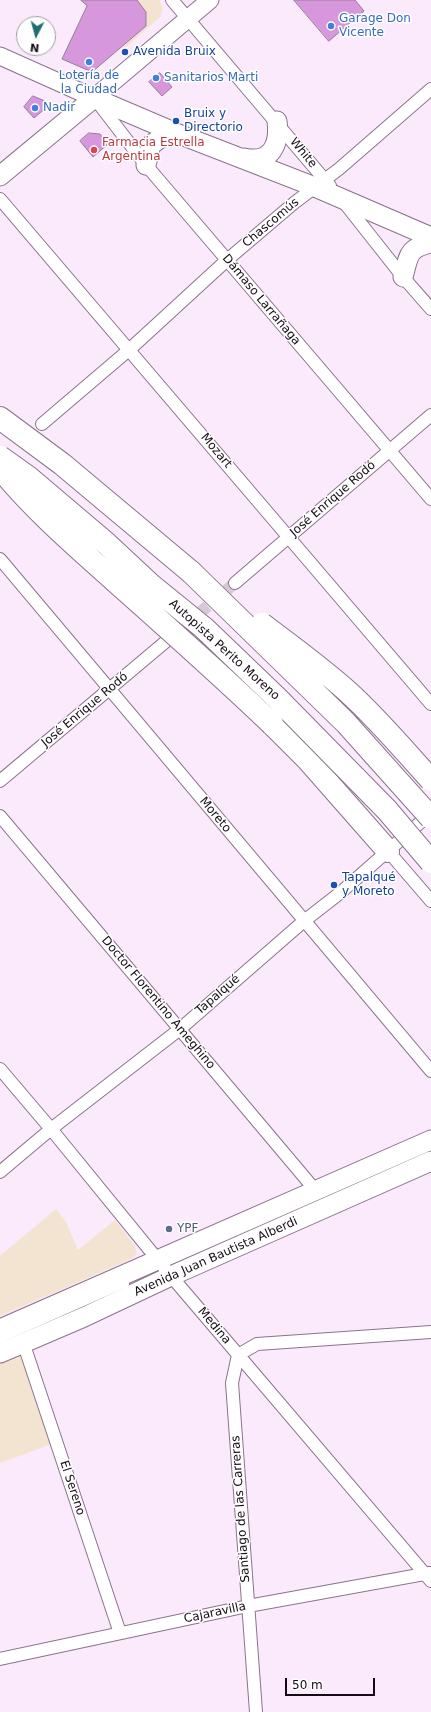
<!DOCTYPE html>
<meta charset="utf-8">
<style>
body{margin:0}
#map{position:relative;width:431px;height:1712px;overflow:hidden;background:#fbeafc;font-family:"DejaVu Sans",sans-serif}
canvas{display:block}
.north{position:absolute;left:16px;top:16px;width:40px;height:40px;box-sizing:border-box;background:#fefefe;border:1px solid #a09da1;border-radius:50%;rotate:186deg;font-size:11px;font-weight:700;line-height:16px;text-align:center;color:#140b15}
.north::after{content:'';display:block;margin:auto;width:14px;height:18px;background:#216d6f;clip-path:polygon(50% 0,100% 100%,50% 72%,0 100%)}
.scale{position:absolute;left:285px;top:1678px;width:90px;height:18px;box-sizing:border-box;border:2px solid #140b15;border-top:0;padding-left:5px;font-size:12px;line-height:14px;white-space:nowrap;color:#140b15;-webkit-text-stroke:3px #fefefe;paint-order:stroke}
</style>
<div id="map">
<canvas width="431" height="1712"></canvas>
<div class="north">N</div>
<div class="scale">50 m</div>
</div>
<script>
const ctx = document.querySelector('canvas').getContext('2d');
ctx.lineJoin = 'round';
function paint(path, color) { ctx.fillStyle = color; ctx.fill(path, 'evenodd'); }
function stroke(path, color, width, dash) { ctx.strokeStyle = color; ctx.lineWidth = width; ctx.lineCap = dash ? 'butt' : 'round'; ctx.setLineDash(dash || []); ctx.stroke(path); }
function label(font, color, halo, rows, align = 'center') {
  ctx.font = font + ' "DejaVu Sans",sans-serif'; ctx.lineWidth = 3; ctx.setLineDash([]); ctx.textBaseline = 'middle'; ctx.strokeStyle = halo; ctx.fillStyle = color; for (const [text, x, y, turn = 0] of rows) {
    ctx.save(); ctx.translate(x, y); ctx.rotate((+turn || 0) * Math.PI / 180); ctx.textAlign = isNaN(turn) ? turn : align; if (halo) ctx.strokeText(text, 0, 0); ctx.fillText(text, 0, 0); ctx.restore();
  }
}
const commercial = new Path2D(`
 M81,0H159L163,8L160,17L124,49Z
 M56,1209L66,1222L78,1250L115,1220L135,1246L137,1254L131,1259L0,1316V1256Z
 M17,1351L23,1355L52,1444L0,1463V1355Z`);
const building = new Path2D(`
 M81,0H137L146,12V26L92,72L62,59L87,6Z
 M294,0H355L364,11L329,41Z
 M160,73L172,87L162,96L149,82Z
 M33,96L45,101L46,108L34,118L24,107Z
 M89,133L100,134L108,144L93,157L80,141Z`);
const streetTunnel = new Path2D(`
 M171,637L235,583`);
const lane = new Path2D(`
 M0,1340L126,1284`);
const street = new Path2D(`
 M172,0L330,186
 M96,100L146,165L431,499
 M0,199L431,704
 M343,201L403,277L431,309
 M42,424L130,349L227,260L294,203L339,169L431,89
 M0,559L431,1071
 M235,583L431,415
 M0,781L170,638
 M0,816L316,1191
 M388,851L431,901
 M0,1069L51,1129L171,1276L431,1581
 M0,1172L51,1129L180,1029L304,921L340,893L431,813
 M23,1342L120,1633
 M0,1659L248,1606L430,1573
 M256,1712L232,1383L238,1355L257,1344L431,1332`);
const secondary = new Path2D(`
 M0,56L94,98L210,0`);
const primary = new Path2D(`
 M244,158C271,164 280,145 277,121
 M146,165L151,145L163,136L176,133
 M0,176L94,98L176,133L315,187L431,237
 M403,277C409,256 407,248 431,243
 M0,1329L431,1140
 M0,1353L84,1317L171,1276L431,1161`);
const highway = new Path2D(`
 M0,418L62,464L191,572
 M272,724L308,760L388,851`);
const highwayBridge = new Path2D(`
 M0,457L28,477L107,544L151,585L204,628L277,698L387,810L431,862
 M0,468C34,510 75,545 115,581C168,628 221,675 272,724
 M191,572L346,723L431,818
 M262,624C291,646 319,666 347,691C377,718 404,750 431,780`);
const markers = [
 [331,26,4,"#3f7fe0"],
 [125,52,4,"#1a4fb4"],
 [89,62,4,"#3f7fe0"],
 [156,78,4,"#3f7fe0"],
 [35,108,4,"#3f7fe0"],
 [176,121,4,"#1a4fb4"],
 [94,150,4,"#e0444e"],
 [334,885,4,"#1a4fb4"],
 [169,1229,4,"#5c6f8a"]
];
const shopNames = [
 ["Garage Don",339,19],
 ["Vicente",339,33],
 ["Lotería de",89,76,"center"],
 ["la Ciudad",89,90,"center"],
 ["Sanitarios Marti",164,78],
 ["Nadir",43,108]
];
const transitNames = [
 ["Avenida Bruix",133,52],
 ["Bruix y",184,114],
 ["Directorio",184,128],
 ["Tapalqué",342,878],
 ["y Moreto",342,892]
];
const healthNames = [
 ["Farmacia Estrella",102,143],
 ["Argentina",102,157]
];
const streetNames = [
 ["White",303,153,50],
 ["Chascomús",271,223,-40],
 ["Dámaso Larrañaga",261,300,50],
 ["Mozart",216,451,50],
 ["José Enrique Rodó",333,499,-41],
 ["Autopista Perito Moreno",224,650,42],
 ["José Enrique Rodó",85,710,-40],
 ["Moreto",215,815,50],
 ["Tapalqué",218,995,-41],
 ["Doctor Florentino Ameghino",158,1003,50],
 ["Avenida Juan Bautista Alberdi",216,1257,-24],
 ["Medina",214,1326,50],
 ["El Sereno",72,1488,72],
 ["Santiago de las Carreras",241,1509,-94],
 ["Cajaravilla",215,1613,-12]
];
const serviceNames = [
 ["YPF",177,1229]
];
paint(commercial, '#f3e4d1');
paint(building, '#d697dc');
stroke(building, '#967d98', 1);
stroke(streetTunnel, '#d8c9d9', 12, [12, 6]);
stroke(lane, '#8b738d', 8);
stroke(street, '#8b738d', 14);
stroke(secondary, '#8b738d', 19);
stroke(primary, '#8b738d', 21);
stroke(highway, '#8b738d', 24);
stroke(lane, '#fff', 6);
stroke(street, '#fff', 12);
stroke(secondary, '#fff', 17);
stroke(primary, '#fff', 19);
stroke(highway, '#fff', 22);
stroke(highwayBridge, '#8b738d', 24, []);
stroke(highwayBridge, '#fff', 22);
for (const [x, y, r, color] of markers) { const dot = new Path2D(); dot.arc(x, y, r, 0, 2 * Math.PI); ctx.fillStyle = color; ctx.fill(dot); stroke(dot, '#fefefe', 1.5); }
label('12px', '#366cbe', '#fefefe', shopNames, 'left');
label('12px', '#164399', '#fefefe', transitNames, 'left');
label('12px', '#be3a42', '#fefefe', healthNames, 'left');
label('12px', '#140b15', '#fefefe', streetNames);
label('12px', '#4e5e75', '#fefefe', serviceNames, 'left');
</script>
